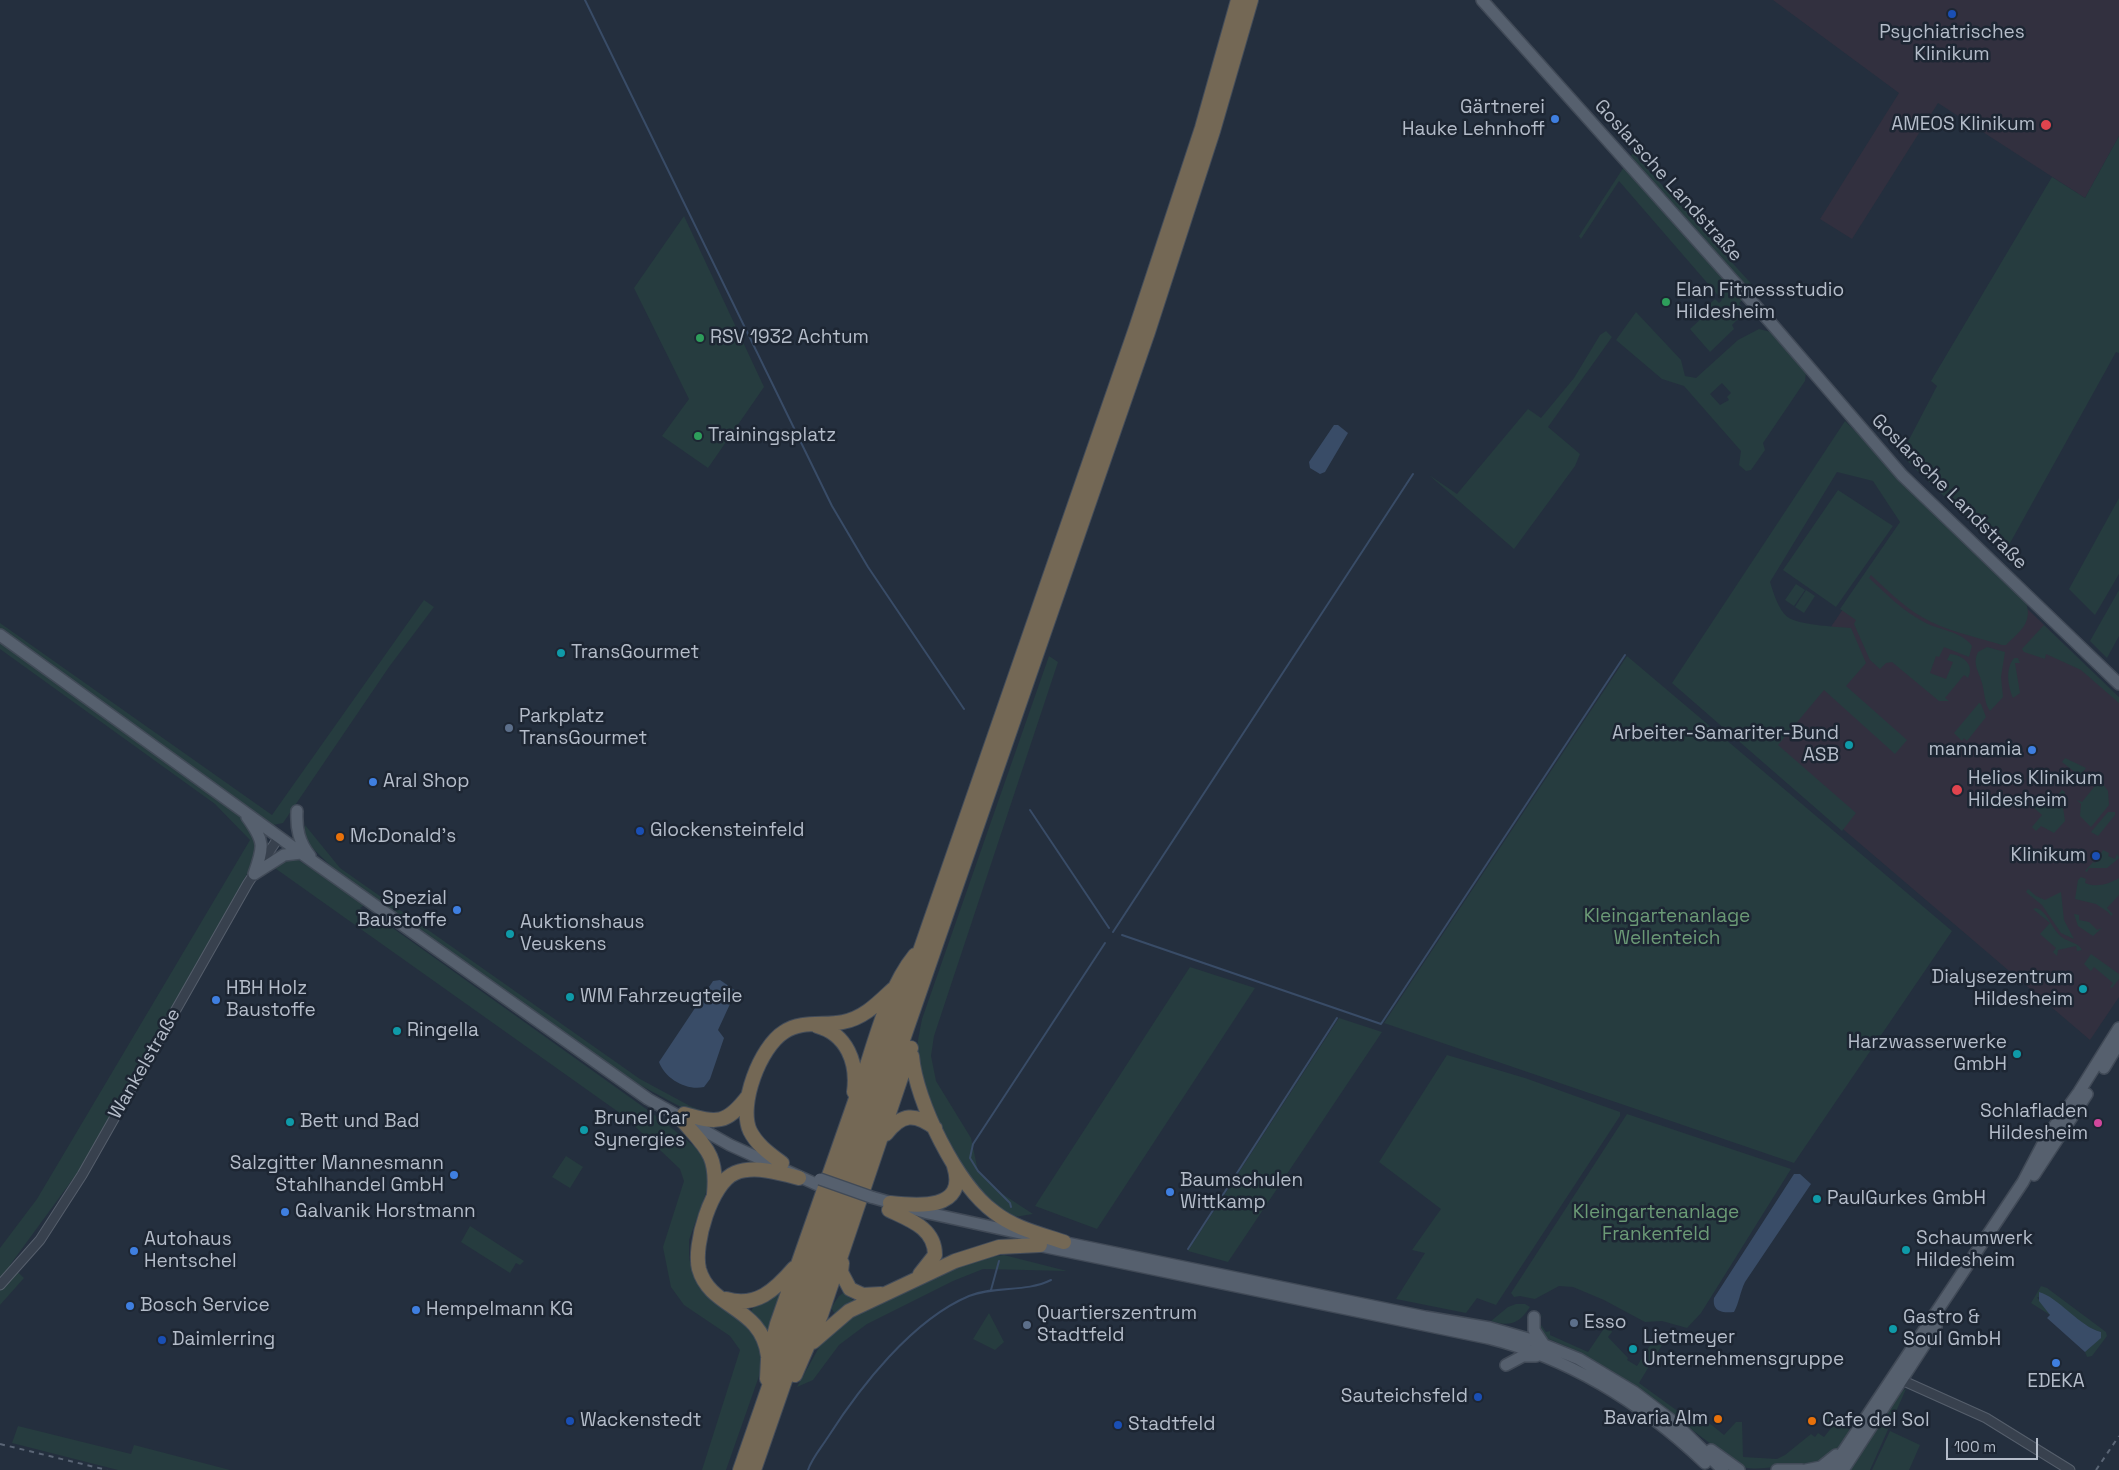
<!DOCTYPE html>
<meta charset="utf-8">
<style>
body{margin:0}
#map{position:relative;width:2119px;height:1470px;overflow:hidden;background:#242f3e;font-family:"Space Grotesk",sans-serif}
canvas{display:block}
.scale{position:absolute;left:1946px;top:1438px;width:92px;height:22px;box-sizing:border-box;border:2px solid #b4bcc9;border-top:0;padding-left:6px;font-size:15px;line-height:18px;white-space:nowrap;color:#b4bcc9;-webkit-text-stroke:4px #1d2633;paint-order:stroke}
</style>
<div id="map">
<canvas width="2119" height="1470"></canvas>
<div class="scale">100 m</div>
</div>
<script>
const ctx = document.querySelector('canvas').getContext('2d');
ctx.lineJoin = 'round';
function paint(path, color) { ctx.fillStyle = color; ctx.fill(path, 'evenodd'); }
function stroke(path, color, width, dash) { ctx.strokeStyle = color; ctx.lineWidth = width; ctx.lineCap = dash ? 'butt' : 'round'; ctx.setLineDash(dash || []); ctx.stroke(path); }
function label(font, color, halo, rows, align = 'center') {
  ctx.font = font + ' "Space Grotesk",sans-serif'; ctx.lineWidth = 5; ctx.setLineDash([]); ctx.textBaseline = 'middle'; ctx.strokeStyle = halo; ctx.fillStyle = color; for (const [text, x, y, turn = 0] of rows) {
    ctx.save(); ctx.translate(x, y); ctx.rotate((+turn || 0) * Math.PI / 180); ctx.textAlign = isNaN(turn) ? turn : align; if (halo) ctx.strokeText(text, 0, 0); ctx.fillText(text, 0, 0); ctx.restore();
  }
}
const medical = new Path2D(`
 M1773,0H2119V136L2085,198L1938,103L1852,239L1820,219L1899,93Z
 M1917,501L2119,698V997L2090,1040L1748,748Z`);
const green = new Path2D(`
 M2119,136V353L2116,352L2004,554L1901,455L1937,386L1931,381L2052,177L2085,198Z
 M1633,153L1756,289L1739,303L1747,313L1743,318L1738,319L1732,325L1734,329L1710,352L1690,329L1705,315L1702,311L1715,299L1719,303L1722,300L1619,181L1581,239L1579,236Z
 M684,216L764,387L708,468L662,436L689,399L634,288Z
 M1636,312L1681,360L1685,376L1696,378L1738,340L1759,329L1771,332L1806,373L1805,381L1763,443L1765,450L1751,470L1746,471L1739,465L1741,451L1684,386L1662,379L1616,340ZM1722,383L1731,393L1727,397L1729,400L1720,405L1710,394Z
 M1606,331L1612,337L1548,427L1580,454L1575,466L1514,549L1429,475L1457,494L1528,409L1541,418L1574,378L1600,335Z
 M1845,421L2026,603C2033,623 2019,632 2006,645H2002C1976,637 1946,631 1922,617C1903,606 1887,590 1871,575L1869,578C1886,594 1903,611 1924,622C1938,630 1962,631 1972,646L1969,657L1944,647L1939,657L1936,656L1930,673L1946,679L1953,662L1947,660L1950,654C1963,655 1975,665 1968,678L1964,675L1945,698L1949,701H1939L1892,662L1886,663L1880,669L1870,660L1854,624L1856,620L1840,609L1900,522L1873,481L1837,472L1770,582C1774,594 1779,613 1791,619C1803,625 1837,627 1851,628L1866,663L1846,686L1907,740L1895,754L1824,690L1778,745L1856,813L1842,831L1672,683Z
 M1838,490L1893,526L1836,607L1783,570Z
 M2119,498V574L2095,615L2069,589Z
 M1796,584L1805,590L1794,606L1785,600Z
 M1806,590L1815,596L1804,613L1795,607Z
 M2119,590V636L2107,658L2090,641Z
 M424,600L434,607L389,667L283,823L273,825L263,819L259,853L78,1172L10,1265L24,1278L0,1305V1248L37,1199L250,840L215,804L0,649V623L272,815Z
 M2044,625L2119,697V703L2081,670L2046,654L2045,659L2024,652L2022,649Z
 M1987,647L2005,652L2001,677L2003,697L1990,711C1984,702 1985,694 1982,683C1979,671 1972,665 1978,652Z
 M1049,656L1058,662L934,1036L931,1056L936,1081L971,1138L978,1171L1001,1193L1033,1214L1008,1218C970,1191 916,1101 917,1053C917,1042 920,1030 922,1019Z
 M1627,656L1952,931L1794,1163L1384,1023Z
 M2014,658H2018L2020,663H2015L2020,693L2013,698C2008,686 2005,669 2014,658Z
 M1979,703L1981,704L1986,717L1967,741L1964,738L1962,741L1954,733Z
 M2065,758L2086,768L2080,776L2062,762Z
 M2097,776L2108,791L2109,805L2091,827L2080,816L2081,804L2077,800L2082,802L2099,781Z
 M2062,790L2065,792L2063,807L2065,821L2054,833L2041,826L2036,831L2032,827L2042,815L2030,804L2036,797L2047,807Z
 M2108,812H2115V815L2098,836L2091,832Z
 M305,825L340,868L640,1079L690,1106L713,1115L694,1114L638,1084L604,1063L337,872L302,838Z
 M2103,850L2109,853L2108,856L2115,859L2117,854L2119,858L2107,868H2089L2087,872L2085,871L2093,862L2095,863Z
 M295,858L366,904L360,908L383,921L663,1121L695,1147L708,1165L707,1190L689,1240V1258L694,1276L709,1297L753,1330L764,1362L726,1470H702L740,1350L730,1336L684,1305L671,1287L663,1247L684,1181L680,1169L624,1116L272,866L282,860Z
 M2081,877L2086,879L2085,883C2097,888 2109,884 2119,878V895L2107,908L2113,914L2111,916L2108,912L2096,904L2075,899L2078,880Z
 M2028,889L2036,896L2045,900L2061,892L2064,920L2074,939L2061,933L2042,905L2026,892Z
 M2036,908C2049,912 2051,930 2063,938C2069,942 2079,943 2082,950L2077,951L2076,946L2058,950L2057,956L2053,952L2056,948L2040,934L2050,923L2033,909Z
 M2074,914L2079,915V920L2089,922L2097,930L2102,928L2093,936L2078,926Z
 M2091,954L2119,974V979L2112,988L2110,987L2113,983L2094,967L2091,971L2084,964Z
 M1190,967L1255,988L1097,1229L1035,1206Z
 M1339,1018L1382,1032L1228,1262L1188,1251Z
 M1447,1055L1525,1078L1620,1112V1116L1496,1305L1477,1298L1466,1313L1396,1299L1425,1253L1412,1250L1441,1209L1379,1162Z
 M1627,1114L1791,1169L1701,1313L1687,1328L1662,1321L1645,1322L1604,1300L1573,1287L1559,1286L1535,1299L1520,1296L1514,1297L1511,1293Z
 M566,1156L583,1167L570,1188L552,1177Z
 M470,1226L524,1261L520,1265L516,1263L510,1273L461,1242Z
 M1004,1255L1067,1271L983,1269L953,1281L867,1324L839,1345L813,1380L797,1387L822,1342L851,1318L974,1260Z
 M2041,1286L2047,1288L2106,1332L2107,1336L2092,1356L2087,1357L2085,1352L2099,1339L2101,1332C2077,1326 2064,1299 2037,1297L2050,1315L2031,1303Z
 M785,1292L768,1344L758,1320L751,1311L755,1305Z
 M843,1293L854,1301L835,1314L831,1308L839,1296Z
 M1516,1304H1525L1530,1307C1519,1324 1510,1327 1491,1321L1508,1307Z
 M989,1313L1004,1342L995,1350L973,1339Z
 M1543,1313L1539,1322L1546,1332L1550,1331V1335L1588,1352L1609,1321L1612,1332L1608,1337L1628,1358L1627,1360L1637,1366L1651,1344L1662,1345L1639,1383L1690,1420L1697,1413L1724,1435L1736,1422H1742L1743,1457L1777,1459L1785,1455L1811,1434L1815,1437L1818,1433L1824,1437L1832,1427L1826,1422L1829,1418L1823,1413L1825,1410L1850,1430C1824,1470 1823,1461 1780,1466C1766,1468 1756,1470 1742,1467L1626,1381L1568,1347L1544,1337L1536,1325Z
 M1906,1389L1870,1470H1848L1902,1391Z
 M18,1426L131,1454L134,1445L230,1470H118L12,1443Z
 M1890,1431L1920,1445L1909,1470H1872Z`);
const water = new Path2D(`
 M1334,425H1338L1348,433L1325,472L1320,474L1310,468L1309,462Z
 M720,980L736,991L718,1030L724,1038L710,1079L704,1087C687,1091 665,1079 659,1062L713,981Z
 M1794,1174H1800L1811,1184L1745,1282C1740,1292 1739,1303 1734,1312C1723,1313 1712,1312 1714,1298Z
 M2039,1292C2058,1297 2080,1327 2101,1332V1338L2085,1352L2047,1318L2050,1315L2039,1301Z`);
const stream = new Path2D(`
 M585,0L832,506L868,567L964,709
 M1030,810L1109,928
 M1113,932L1413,474
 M1122,935L1381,1024L1625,655
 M1011,1207L1010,1203L978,1171L970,1158L973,1144L1105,943
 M1188,1249L1337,1018
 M991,1290L999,1261
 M808,1470C812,1458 821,1448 828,1437C860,1387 912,1320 969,1296C997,1285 1025,1293 1051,1280`);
const tertiary = new Path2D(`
 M0,1285L40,1240L82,1175L248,883L279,837
 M1897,1378L1986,1418L2070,1470`);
const primary = new Path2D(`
 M1482,0L1771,323L1902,475L2119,684
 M0,635L301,853L648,1099L730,1145L818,1185
 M297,811C296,829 299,842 310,856
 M247,817C265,842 264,846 254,874
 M254,874L284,855L301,853
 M2104,1068L2119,1043
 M2034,1175L2087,1094
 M871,1197L928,1213L1029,1235
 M1057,1241L1425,1317L1490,1328L1532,1340L1579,1359L1634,1392L1675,1423L1723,1470
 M1032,1244L1488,1338C1572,1359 1643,1404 1705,1463
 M1534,1317V1330L1544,1345
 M1506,1365L1523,1356H1536
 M1711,1450L1739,1470
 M1777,1470H1802
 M1806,1470L1821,1467L1836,1455
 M1831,1470L2023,1182L2046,1138L2079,1092L2119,1028
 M1843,1470L1936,1327`);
const motorway = new Path2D(`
 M817,1026C847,1034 858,1063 854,1092
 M912,1056C916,1102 957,1185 994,1212C1014,1228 1040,1234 1064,1242
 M684,1114C717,1123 726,1125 748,1096
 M681,1119C705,1147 718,1154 714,1194
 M886,1134C902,1113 915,1113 935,1128
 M782,1163C770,1154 757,1145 750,1131C738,1105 760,1047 784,1032C801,1020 824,1026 843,1022C864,1018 878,1003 893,989
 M890,1203C917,1206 968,1211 954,1166
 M889,1210C910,1220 935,1228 935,1255L920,1274
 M842,1263L841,1272L850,1289L863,1295L881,1294
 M726,1299C756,1308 775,1290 794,1268
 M813,1342L849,1311L955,1261L999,1247L1040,1245
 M768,1356C762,1306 710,1309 699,1269C693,1245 711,1183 735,1173C754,1165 781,1173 799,1178
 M795,1375L821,1315L911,1048
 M767,1379L768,1359L777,1324C805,1245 832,1166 860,1087C874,1046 887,989 915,955
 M740,1470L1136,328L1202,128L1238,0
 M754,1470L1148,332L1213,131L1251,0`);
const rail = new Path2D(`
 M0,1444L107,1470
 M2096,1470L2119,1436`);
const primaryBridge = new Path2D(`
 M820,1179L871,1197`);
const markers = [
 [1952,14,5,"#1a4fb4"],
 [1555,119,5,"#3f7fe0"],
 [2046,125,6,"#e0444e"],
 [1666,302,5,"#2e9e5b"],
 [700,338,5,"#2e9e5b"],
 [698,436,5,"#2e9e5b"],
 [561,653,5,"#0f9aa8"],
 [509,728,5,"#5c6f8a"],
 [1849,745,5,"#0f9aa8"],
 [2032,750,5,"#3f7fe0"],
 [373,782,5,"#3f7fe0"],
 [1957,790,6,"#e0444e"],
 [640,831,5,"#1a4fb4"],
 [340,837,5,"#e8710a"],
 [2096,856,5,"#1a4fb4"],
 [457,910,5,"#3f7fe0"],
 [510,934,5,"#0f9aa8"],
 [2083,989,5,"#0f9aa8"],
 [570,997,5,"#0f9aa8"],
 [216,1000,5,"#3f7fe0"],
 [397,1031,5,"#0f9aa8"],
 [2017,1054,5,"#0f9aa8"],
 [290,1122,5,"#0f9aa8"],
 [2098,1123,5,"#d1479c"],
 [584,1130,5,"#0f9aa8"],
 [454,1175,5,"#3f7fe0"],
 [1170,1192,5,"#3f7fe0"],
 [1817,1199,5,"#0f9aa8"],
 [285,1212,5,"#3f7fe0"],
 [1906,1250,5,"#0f9aa8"],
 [134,1251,5,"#3f7fe0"],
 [130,1306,5,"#3f7fe0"],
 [416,1310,5,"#3f7fe0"],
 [1574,1323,5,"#5c6f8a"],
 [1027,1325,5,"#5c6f8a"],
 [1893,1329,5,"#0f9aa8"],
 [162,1340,5,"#1a4fb4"],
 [1633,1349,5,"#0f9aa8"],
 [2056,1363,5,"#3f7fe0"],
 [1478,1397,5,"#1a4fb4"],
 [1718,1419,5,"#e8710a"],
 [570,1421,5,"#1a4fb4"],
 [1812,1421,5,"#e8710a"],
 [1118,1425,5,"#1a4fb4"]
];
const poiNames = [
 ["Psychiatrisches",1952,33,"center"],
 ["Klinikum",1952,55,"center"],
 ["Gärtnerei",1545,108,"right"],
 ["Hauke Lehnhoff",1545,130,"right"],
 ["AMEOS Klinikum",2035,125,"right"],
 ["Elan Fitnessstudio",1676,291],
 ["Hildesheim",1676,313],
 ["RSV 1932 Achtum",710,338],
 ["Trainingsplatz",708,436],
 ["TransGourmet",571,653],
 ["Parkplatz",519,717],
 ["TransGourmet",519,739],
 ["Arbeiter-Samariter-Bund",1839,734,"right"],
 ["ASB",1839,756,"right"],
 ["mannamia",2022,750,"right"],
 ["Helios Klinikum",1968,779],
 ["Hildesheim",1968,801],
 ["Aral Shop",383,782],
 ["Glockensteinfeld",650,831],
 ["McDonald's",350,837],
 ["Klinikum",2086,856,"right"],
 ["Spezial",447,899,"right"],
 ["Baustoffe",447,921,"right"],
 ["Auktionshaus",520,923],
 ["Veuskens",520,945],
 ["Dialysezentrum",2073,978,"right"],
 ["Hildesheim",2073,1000,"right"],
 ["HBH Holz",226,989],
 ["Baustoffe",226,1011],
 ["WM Fahrzeugteile",580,997],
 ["Ringella",407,1031],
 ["Harzwasserwerke",2007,1043,"right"],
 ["GmbH",2007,1065,"right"],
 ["Schlafladen",2088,1112,"right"],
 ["Hildesheim",2088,1134,"right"],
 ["Brunel Car",594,1119],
 ["Synergies",594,1141],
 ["Bett und Bad",300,1122],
 ["Salzgitter Mannesmann",444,1164,"right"],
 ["Stahlhandel GmbH",444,1186,"right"],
 ["Baumschulen",1180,1181],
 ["Wittkamp",1180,1203],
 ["PaulGurkes GmbH",1827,1199],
 ["Galvanik Horstmann",295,1212],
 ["Schaumwerk",1916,1239],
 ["Hildesheim",1916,1261],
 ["Autohaus",144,1240],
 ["Hentschel",144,1262],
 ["Bosch Service",140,1306],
 ["Hempelmann KG",426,1310],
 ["Quartierszentrum",1037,1314],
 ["Stadtfeld",1037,1336],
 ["Gastro &",1903,1318],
 ["Soul GmbH",1903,1340],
 ["Esso",1584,1323],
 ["Lietmeyer",1643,1338],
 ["Unternehmensgruppe",1643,1360],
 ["Daimlerring",172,1340],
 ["EDEKA",2056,1382,"center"],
 ["Sauteichsfeld",1468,1397,"right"],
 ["Bavaria Alm",1708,1419,"right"],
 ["Wackenstedt",580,1421],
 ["Cafe del Sol",1822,1421],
 ["Stadtfeld",1128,1425]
];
const streetNames = [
 ["Goslarsche Landstraße",1668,181,48],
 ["Goslarsche Landstraße",1949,492,45],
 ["Wankelstraße",145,1064,-60]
];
const parkNames = [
 ["Kleingartenanlage",1667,917],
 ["Wellenteich",1667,939],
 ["Kleingartenanlage",1656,1213],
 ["Frankenfeld",1656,1235]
];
paint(medical, '#32303f');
paint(green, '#263c3f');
paint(water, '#394c67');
stroke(stream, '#394c67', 2);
stroke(tertiary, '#565f6c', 11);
stroke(primary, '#414a57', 14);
stroke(motorway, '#434c59', 16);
stroke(tertiary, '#38414e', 9);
stroke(primary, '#56606e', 11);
stroke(motorway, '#746855', 14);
stroke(rail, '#5a6575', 2, [5, 5]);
stroke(primaryBridge, '#414a57', 14, []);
stroke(primaryBridge, '#56606e', 11);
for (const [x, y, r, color] of markers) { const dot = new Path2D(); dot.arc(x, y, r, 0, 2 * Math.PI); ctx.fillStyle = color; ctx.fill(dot); stroke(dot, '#1d2633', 2); }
label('19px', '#b4bcc9', '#1d2633', poiNames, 'left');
label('19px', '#b4bcc9', '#1d2633', streetNames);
label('19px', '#6b9a76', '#1d2633', parkNames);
</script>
